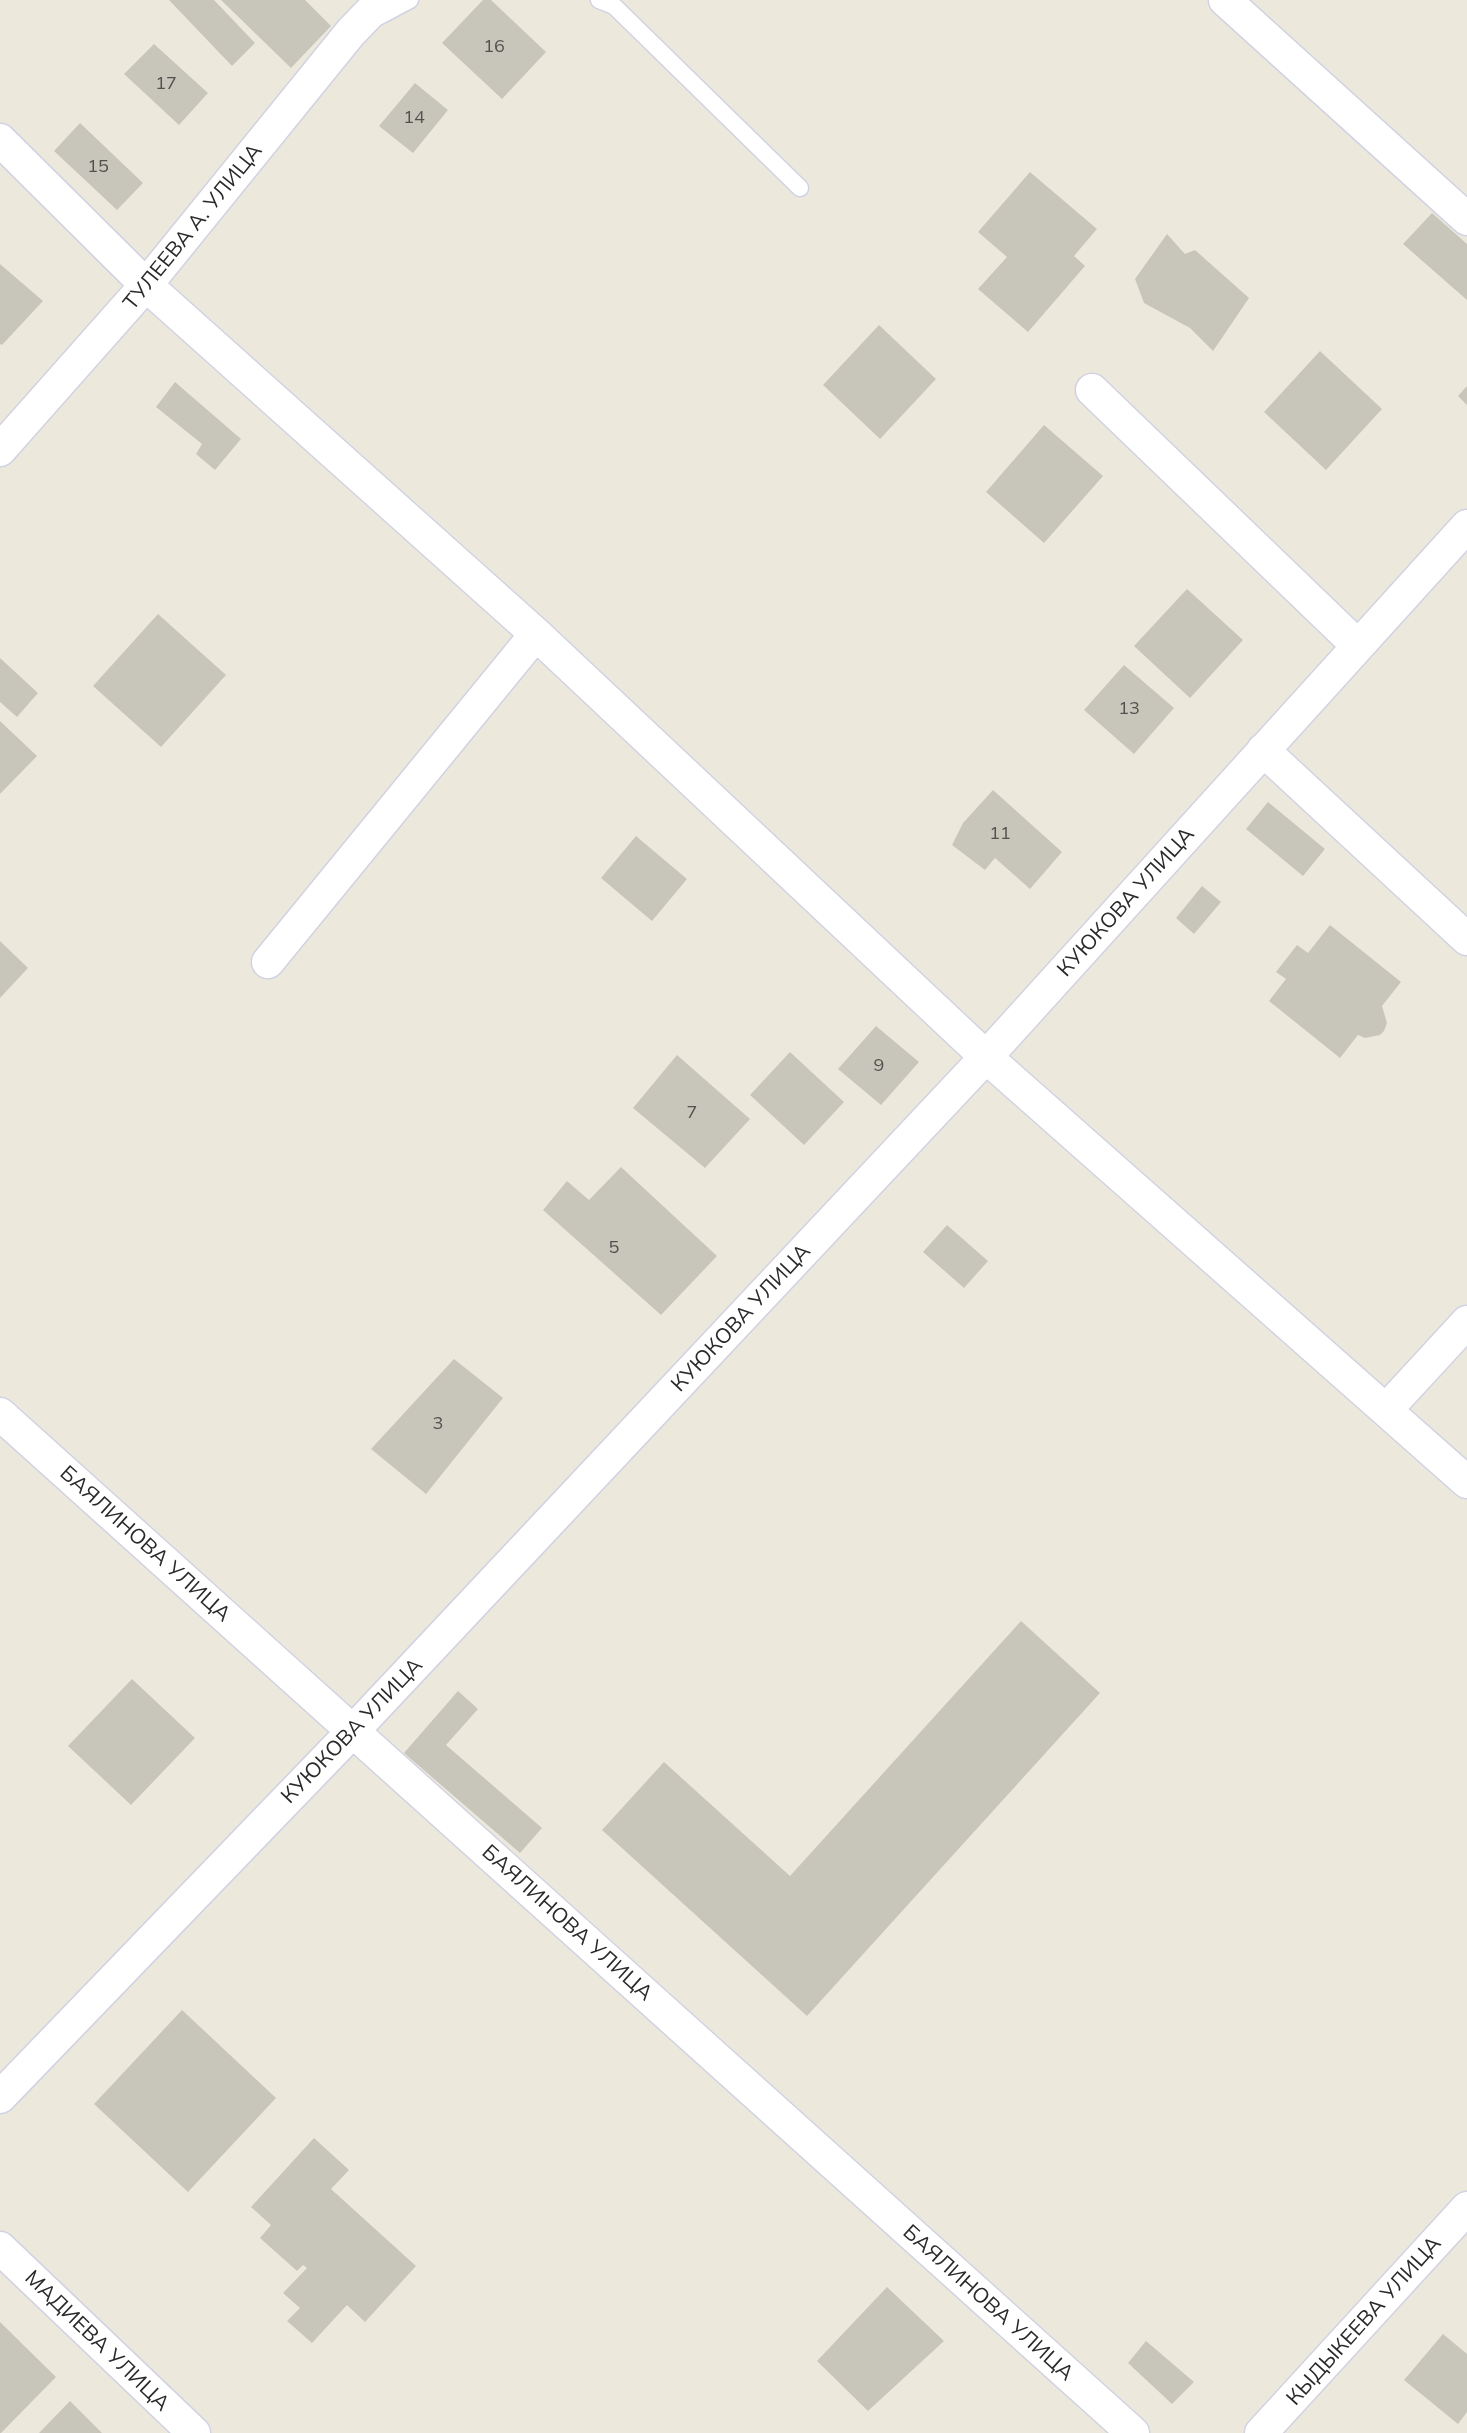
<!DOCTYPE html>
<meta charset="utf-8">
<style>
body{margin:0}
canvas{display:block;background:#ede8dc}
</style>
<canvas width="1467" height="2433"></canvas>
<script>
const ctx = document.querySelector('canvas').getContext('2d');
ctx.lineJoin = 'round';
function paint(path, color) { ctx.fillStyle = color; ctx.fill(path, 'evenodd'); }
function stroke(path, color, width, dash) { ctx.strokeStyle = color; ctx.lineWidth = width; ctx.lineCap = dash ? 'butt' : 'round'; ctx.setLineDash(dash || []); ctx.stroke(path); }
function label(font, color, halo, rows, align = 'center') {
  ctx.font = font + ' Mulish,sans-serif'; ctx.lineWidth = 7; ctx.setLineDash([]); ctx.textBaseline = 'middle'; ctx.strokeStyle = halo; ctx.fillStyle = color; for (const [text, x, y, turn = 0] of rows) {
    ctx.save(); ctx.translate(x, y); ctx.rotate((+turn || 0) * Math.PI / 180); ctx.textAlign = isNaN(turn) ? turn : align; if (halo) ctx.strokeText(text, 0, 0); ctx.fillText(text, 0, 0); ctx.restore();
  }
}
const building = new Path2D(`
 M169,0H214L255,43L232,66Z
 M221,0H305L331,26L291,68Z
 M483,0H491L546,52L502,99L442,43Z
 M154,44L208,93L179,125L124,74Z
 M415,83L448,110L413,153L379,126Z
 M80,123L143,183L117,210L54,151Z
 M1030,172L1097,229L1074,256L1085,266L1028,332L978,289L1007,257L978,232Z
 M1432,213L1467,244V300L1403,244Z
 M1167,234L1185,254L1195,250L1249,298L1213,351L1190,328L1144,303L1135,279Z
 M0,264L43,301L2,345L0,344Z
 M879,325L936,379L880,439L823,385Z
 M1320,351L1382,409L1326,470L1264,412Z
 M175,382L241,439L215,470L196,454L202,444L156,407Z
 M1467,386V405L1458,396Z
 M1044,425L1103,476L1044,543L986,492Z
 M1187,589L1243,640L1190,698L1134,646Z
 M158,614L226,675L161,747L93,686Z
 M0,658L38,693L17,717L0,702Z
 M1124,665L1174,708L1134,754L1084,710Z
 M0,721L37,756L0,794Z
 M993,790L1062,852L1030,889L995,858L985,870L952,845L963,823Z
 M1268,802L1325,849L1303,876L1246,829Z
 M636,836L687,879L652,921L601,878Z
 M1202,886L1221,902L1194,934L1176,918Z
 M1330,925L1401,982L1382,1006L1387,1023L1384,1031L1380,1035L1365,1038L1358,1035L1340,1058L1269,1001L1286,979L1276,972L1297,945L1308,953Z
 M0,941L28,968L0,998Z
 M876,1026L919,1062L881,1105L838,1069Z
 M790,1052L844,1102L804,1145L750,1095Z
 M677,1055L750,1119L705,1168L633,1108Z
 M621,1167L717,1256L661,1315L543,1210L567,1181L589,1200Z
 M947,1225L988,1261L964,1288L923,1252Z
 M454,1359L503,1398L426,1494L371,1449Z
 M1021,1621L1100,1693L807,2016L602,1830L664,1762L790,1876Z
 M132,1679L195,1738L131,1805L68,1746Z
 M458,1691L478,1709L446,1745L542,1828L520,1853L404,1753Z
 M182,2010L276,2098L188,2192L94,2104Z
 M314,2138L349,2170L331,2189L416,2266L365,2322L347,2305L312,2343L287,2321L300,2308L283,2293L307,2268L303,2265L297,2271L260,2238L271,2225L251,2207Z
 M887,2287L944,2341L868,2411L817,2361Z
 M0,2322L56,2377L1,2433H0Z
 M1443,2334L1467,2354V2412L1458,2424L1404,2380Z
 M1146,2341L1194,2382L1172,2404L1128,2363Z
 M70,2401L102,2433H39Z`);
const service = new Path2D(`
 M599,0L614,6L800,188
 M378,17L410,0`);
const minor = new Path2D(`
 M1225,0L1467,219
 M0,140L146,285L536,634L986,1057L1467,1482
 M1092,390L1358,646
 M0,450L146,285L351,32L382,0
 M1263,750L1467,939
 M268,962L536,634
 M1386,1410L1467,1322
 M0,1414L1133,2433
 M0,2097L353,1731L986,1057L1467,526
 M0,2248L194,2433
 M1261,2433L1467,2208`);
const numberNames = [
 ["16",494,47],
 ["17",166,84],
 ["14",414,118],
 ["15",98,167],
 ["13",1129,709],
 ["11",1000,834],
 ["9",879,1066],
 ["7",692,1113],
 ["5",614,1248],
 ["3",438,1424]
];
const streetNames = [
 ["ТУЛЕЕВА А. УЛИЦА",193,227,-51],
 ["КУЮКОВА УЛИЦА",1126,902,-48],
 ["КУЮКОВА УЛИЦА",741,1318,-47],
 ["БАЯЛИНОВА УЛИЦА",145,1544,42],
 ["КУЮКОВА УЛИЦА",352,1731,-46],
 ["БАЯЛИНОВА УЛИЦА",567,1923,42],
 ["БАЯЛИНОВА УЛИЦА",988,2303,42],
 ["КЫДЫКЕЕВА УЛИЦА",1364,2321,-48],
 ["МАДИЕВА УЛИЦА",97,2341,44]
];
paint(building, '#c8c6ba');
stroke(service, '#d1d2e4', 19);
stroke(minor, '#d1d2e4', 35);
stroke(service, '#fff', 16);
stroke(minor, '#fff', 32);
label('18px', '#52514e', null, numberNames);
label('21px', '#2a2a2a', '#fff', streetNames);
</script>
